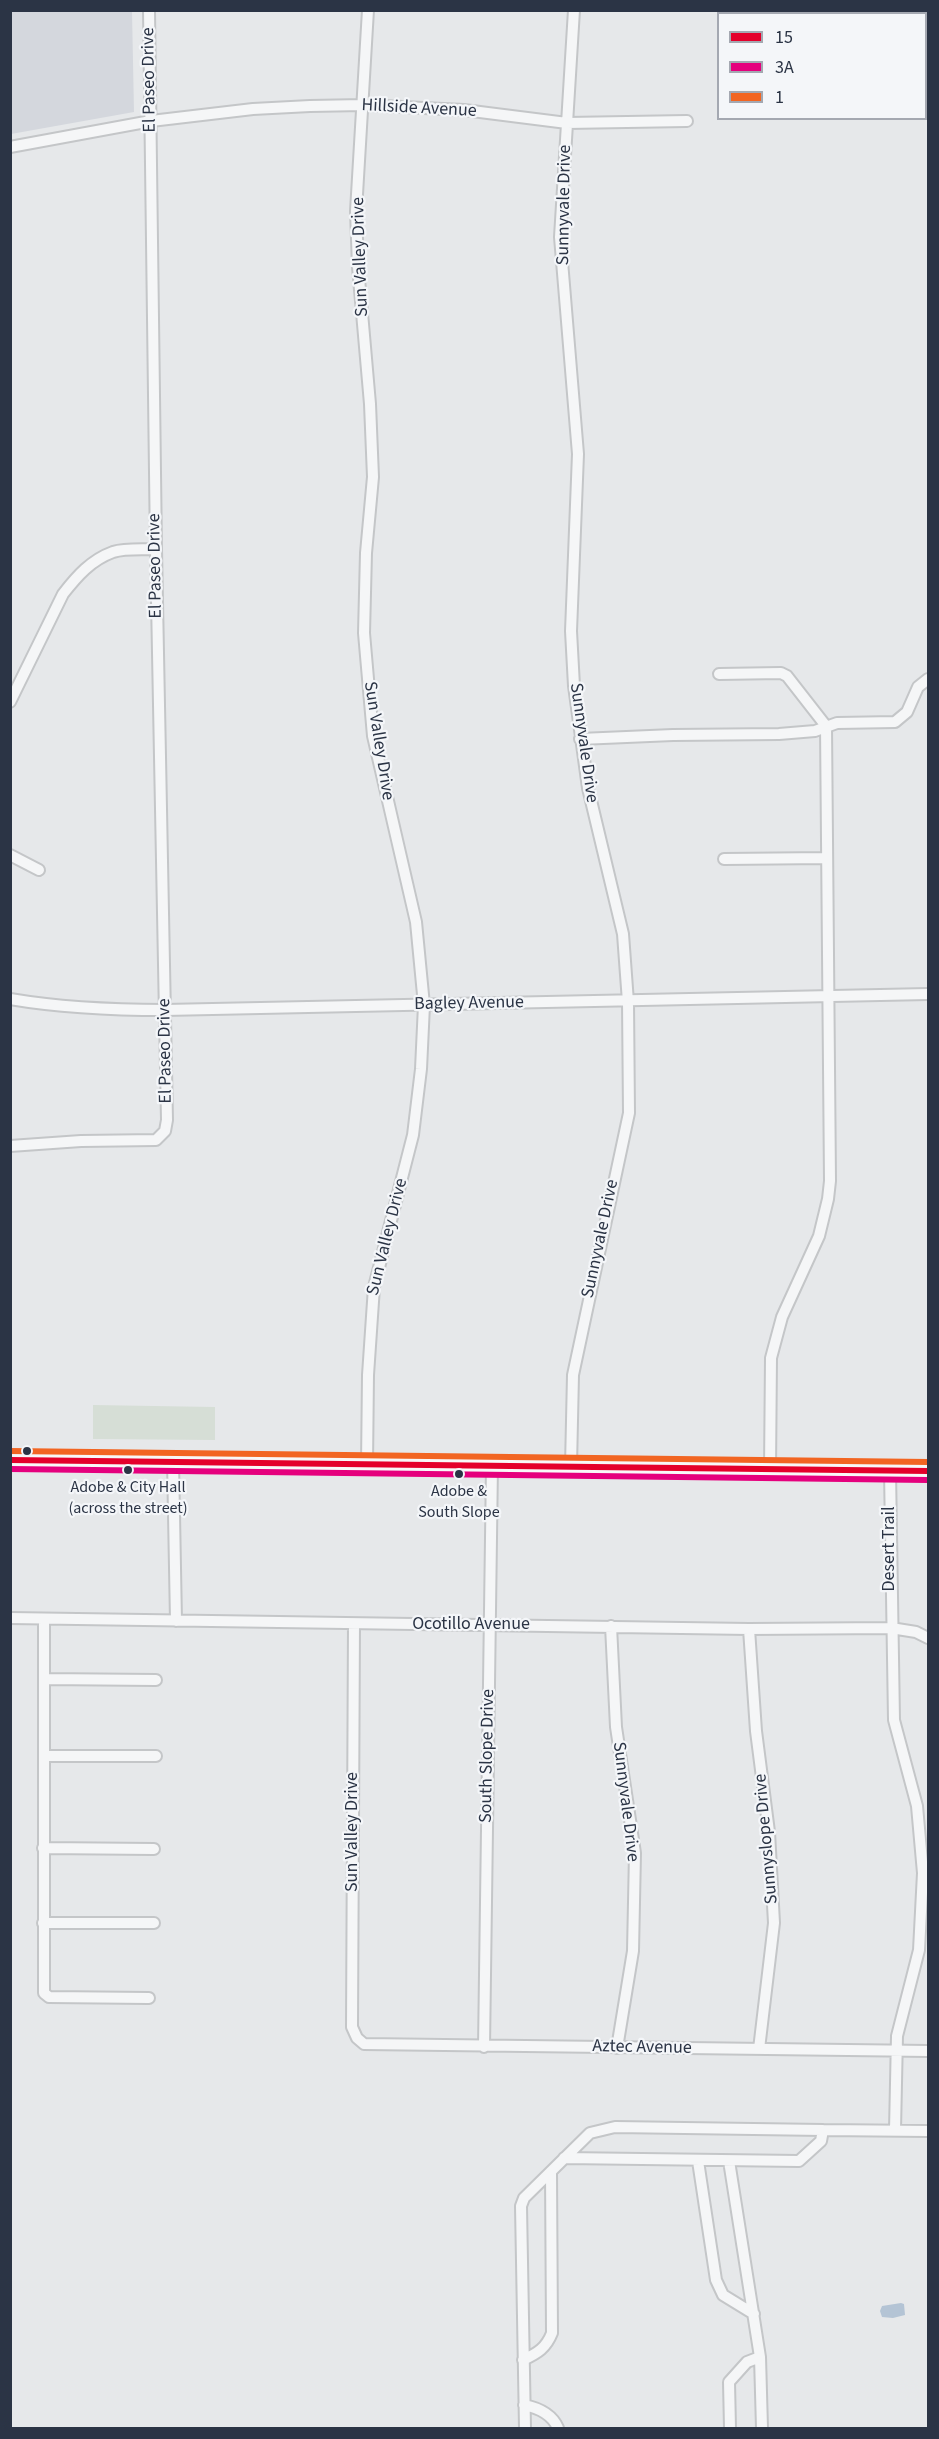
<!DOCTYPE html>
<style>
body{margin:0}
#map{position:relative;width:939px;height:2439px;overflow:hidden;background:#e6e8ea;font-family:"Source Sans 3",sans-serif}
canvas{display:block}
.frame{position:absolute;inset:0;border:12px solid #2b3445;pointer-events:none}
.legend{position:absolute;left:717px;top:12px;width:210px;height:108px;box-sizing:border-box;background:#f4f6f9;border:2px solid #a4a8b1;margin:0;padding:8px 10px;list-style:none;font-size:18px;color:#2b3445}
.legend li{display:flex;align-items:center;gap:12px;height:30px}
.legend b{width:30px;border:2px solid #a4a8b1}
</style>
<div id="map">
<canvas width="939" height="2439"></canvas>
<div class="frame"></div>
<ul class="legend">
<li><b style="height:8px;background:#e4002b"></b>15</li>
<li><b style="height:8px;background:#e5007d"></b>3A</li>
<li><b style="height:8px;background:#f26522"></b>1</li>
</ul>
</div>
<script>
const ctx = document.querySelector('canvas').getContext('2d');
ctx.lineJoin = 'round';
function paint(path, color) { ctx.fillStyle = color; ctx.fill(path, 'evenodd'); }
function stroke(path, color, width, dash) { ctx.strokeStyle = color; ctx.lineWidth = width; ctx.lineCap = dash ? 'butt' : 'round'; ctx.setLineDash(dash || []); ctx.stroke(path); }
function label(font, color, halo, rows, align = 'center') {
  ctx.font = font + ' "Source Sans 3",sans-serif'; ctx.lineWidth = 4.5; ctx.setLineDash([]); ctx.textBaseline = 'middle'; ctx.strokeStyle = halo; ctx.fillStyle = color; for (const [text, x, y, turn = 0] of rows) {
    ctx.save(); ctx.translate(x, y); ctx.rotate((+turn || 0) * Math.PI / 180); ctx.textAlign = isNaN(turn) ? turn : align; if (halo) ctx.strokeText(text, 0, 0); ctx.fillText(text, 0, 0); ctx.restore();
  }
}
const built = new Path2D(`
 M11,10L132,11L134,112L11,134Z`);
const green = new Path2D(`
 M93,1405L215,1407V1440L93,1439Z`);
const water = new Path2D(`
 M901,2303L904,2304L905,2315L893,2318L882,2317L880,2311L882,2306Z`);
const minor = new Path2D(`
 M10,147L151,121L253,109L310,106L363,105L464,110L567,123L687,121
 M719,674L781,673L787,676L826,726L830,1181L828,1199L819,1236L782,1317L771,1358L770,1469
 M10,702L63,594C77,576 91,560 113,552C126,548 143,550 156,549
 M580,739L673,735L779,734L815,731L837,723L895,722L907,712L918,687L928,679
 M10,855L39,870
 M724,859L827,858
 M10,999C63,1008 113,1010 165,1010L928,994
 M10,1146L81,1141L156,1140L165,1131L167,1120L156,549L149,10
 M173,1461L176,1621
 M367,1464L368,1375L374,1287L413,1135L421,1069L424,1005L416,922L373,736L364,633L366,553L373,477L370,404L358,267L356,211L368,10
 M571,1466L573,1375L629,1113L628,1002L623,934L588,788L574,686L571,631L578,454L560,237L574,10
 M890,1471L894,1720L917,1806L923,1873L919,1950L897,2036L895,2130
 M10,1618L749,1629L891,1628L916,1632L928,1638
 M44,1619V1993L49,1997L149,1998
 M354,1624L352,2027L357,2038L364,2044L928,2051
 M611,1626L616,1727L635,1853L633,1951L617,2048
 M749,1629L756,1731L769,1832L774,1923L759,2049
 M44,1679L156,1680
 M44,1756H156
 M43,1848L154,1849
 M43,1923H154
 M484,2047L492,1465
 M564,2158L799,2161L821,2141L823,2130L928,2131
 M698,2161L716,2280L723,2295L754,2314
 M729,2161L760,2357L762,2428
 M523,2360C538,2353 546,2348 552,2333L551,2172
 M524,2405C539,2408 552,2414 558,2428
 M525,2428L521,2206L524,2198L590,2133L615,2127L823,2130
 M730,2428L729,2382L747,2362L760,2357`);
const major = new Path2D(`
 M10,1460L928,1471`);
const bus1 = new Path2D(`
 M10,1460L928,1471`);
const bus2 = new Path2D(`
 M10,1469L928,1480`);
const bus3 = new Path2D(`
 M10,1451L928,1462`);
const markers = [
 [27,1451,5,"#2b3445"],
 [128,1470,5,"#2b3445"],
 [459,1474,5,"#2b3445"]
];
const busNames = [
 ["Adobe & City Hall",128,1488],
 ["(across the street)",128,1509],
 ["Adobe &",459,1492],
 ["South Slope",459,1513]
];
const streetNames = [
 ["El Paseo Drive",150,80,-91],
 ["Hillside Avenue",419,109,3],
 ["Sunnyvale Drive",565,205,-89],
 ["Sun Valley Drive",361,257,-92],
 ["El Paseo Drive",156,566,-91],
 ["Sun Valley Drive",378,741,81],
 ["Sunnyvale Drive",583,743,82],
 ["Bagley Avenue",469,1004,-1],
 ["El Paseo Drive",166,1051,-91],
 ["Sun Valley Drive",388,1237,-76],
 ["Sunnyvale Drive",601,1239,-78],
 ["Desert Trail",890,1549,-90],
 ["Ocotillo Avenue",471,1625],
 ["South Slope Drive",488,1756,-89],
 ["Sunnyvale Drive",625,1802,83],
 ["Sun Valley Drive",353,1832,-90],
 ["Sunnyslope Drive",767,1839,-95],
 ["Aztec Avenue",642,2048,1]
];
paint(built, '#d4d7dd');
paint(green, '#d6ded6');
paint(water, '#b4c4d5');
stroke(minor, '#c4c6c8', 14);
stroke(major, '#c2c5c8', 16);
stroke(minor, '#f5f6f7', 10);
stroke(major, '#f8f8f8', 14);
stroke(bus1, '#e4002b', 6);
stroke(bus2, '#e5007d', 6);
stroke(bus3, '#f26522', 6);
for (const [x, y, r, color] of markers) { const dot = new Path2D(); dot.arc(x, y, r, 0, 2 * Math.PI); ctx.fillStyle = color; ctx.fill(dot); stroke(dot, '#f4f6f9', 2); }
label('16px', '#2b3445', '#f4f6f9', busNames);
label('18px', '#2b3445', '#f4f6f9', streetNames);
</script>
